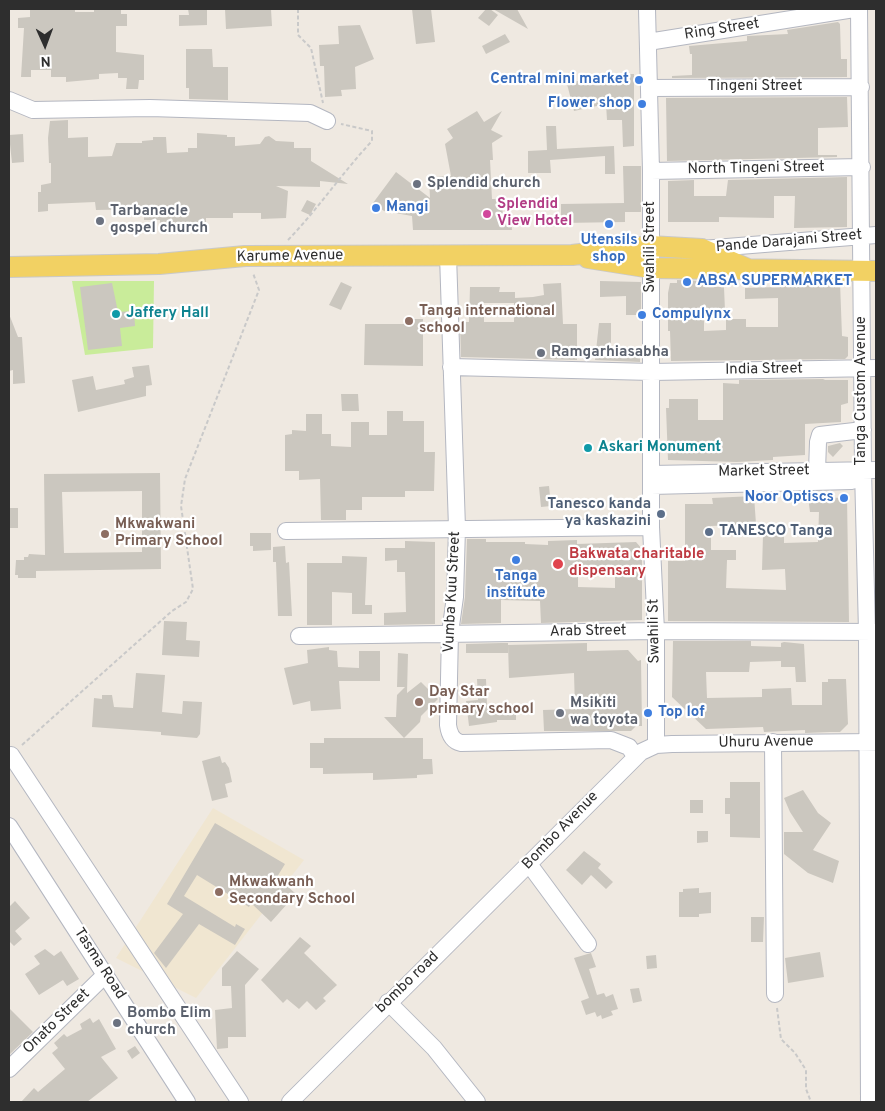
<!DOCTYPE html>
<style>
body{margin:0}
#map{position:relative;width:885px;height:1111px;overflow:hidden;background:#efe9e1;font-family:Overpass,sans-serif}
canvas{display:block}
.frame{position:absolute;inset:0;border:10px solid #2e2e2e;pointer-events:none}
.north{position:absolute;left:20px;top:20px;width:50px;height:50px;-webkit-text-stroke:4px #fff;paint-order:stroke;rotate:178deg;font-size:14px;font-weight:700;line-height:20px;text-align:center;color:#2e2e2e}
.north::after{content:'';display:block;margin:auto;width:18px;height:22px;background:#2e2e2e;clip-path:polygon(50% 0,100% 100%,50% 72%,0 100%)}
</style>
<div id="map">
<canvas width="885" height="1111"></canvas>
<div class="frame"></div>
<div class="north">N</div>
</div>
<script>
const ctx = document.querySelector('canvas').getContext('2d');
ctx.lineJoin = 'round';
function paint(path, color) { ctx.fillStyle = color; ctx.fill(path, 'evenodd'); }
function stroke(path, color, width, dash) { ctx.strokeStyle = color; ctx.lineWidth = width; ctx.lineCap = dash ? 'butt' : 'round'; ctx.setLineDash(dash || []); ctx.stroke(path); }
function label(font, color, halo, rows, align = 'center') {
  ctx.font = font + ' Overpass,sans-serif'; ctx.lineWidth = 4.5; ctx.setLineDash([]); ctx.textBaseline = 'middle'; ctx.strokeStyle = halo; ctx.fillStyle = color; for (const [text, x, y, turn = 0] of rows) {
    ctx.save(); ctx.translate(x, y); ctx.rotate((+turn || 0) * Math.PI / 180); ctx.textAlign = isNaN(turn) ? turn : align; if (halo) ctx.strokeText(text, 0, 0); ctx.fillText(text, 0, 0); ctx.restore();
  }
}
const education = new Path2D(`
 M213,808L304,860L196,998L116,958Z`);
const pitch = new Path2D(`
 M72,281H154L153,348L85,355Z`);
const building = new Path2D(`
 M30,9H66L75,10V12H94V9H121V14H127V26H116V52L144,55V80H139L138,89H126L127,78H118V73L99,74V79L66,82V77H51V70H31V77H21L24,28H18V18L30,17Z
 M188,9H207V25L179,26V15H189Z
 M225,9H271L272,26L226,29Z
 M412,9H431L435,42L416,44Z
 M486,9H490L498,15L489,26L478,18Z
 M493,9H517L528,29Z
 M838,22L840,24L841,59H847V77L672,78V76L692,75V54H690L689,46L747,41V36L788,34L787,30Z
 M360,25L374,59L355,67L356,89L341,90L342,96L325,97L324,66H320L319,45L339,44L338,26Z
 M505,34L510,42L486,54L482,46Z
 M186,49H212L213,67H228V100L189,99V88H186Z
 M602,74H634V146L623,147L622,120H607L606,104L574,111L567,84Z
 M847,97L848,127L818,128V155H837V157L667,161L666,98Z
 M477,111L484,122L502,111L491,130L503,136L492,143L493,160H490L492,199H502L503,220H511L512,230H413L412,216L384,211L373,203L396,172L430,198L429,177L451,176L445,144L453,138L447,129Z
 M68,120V138L88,137V157L112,156L116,143H142V141L153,140V137H166L167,153L188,152V148H197V133L227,135V137H235V146L260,144L265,137L269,136L276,141L294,142V148H311V161L348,184L320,181V187L276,186L288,191L286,218L261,219V213H233V218H206V229L160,227V220H144V209L96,210L95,202L48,204V211L38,212V192H41V185L51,183V163H49L48,138L50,121Z
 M546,126H556L557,149L614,146L615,174H605V156L550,160L551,173H528V151L547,150Z
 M23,134L24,162L12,163L9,135Z
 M623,166H641V212H625V222L561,223V204L624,203Z
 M847,177V227L794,228L795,196H774V218L719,217V222H668V181L694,180V196H726L728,180Z
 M307,200L316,204L310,215L301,211Z
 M677,280L702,281L703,287H724L725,311H704V331L726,330V319H746V327H778V298L745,299V288L778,287V283L840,282L842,336L848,337V356L845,359L671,361L670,331H668V293L670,283H677Z
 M600,281L641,282V315H626V296L600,297Z
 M341,282L352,287L341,310L329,305Z
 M112,283L118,312L134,311L135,326L120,328L122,346L88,350L80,287Z
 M561,283L563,324H577V360L461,357L460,322H469L470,287H500L499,292H515V298L533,297L544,295L543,284ZM484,303H514V322H484Z
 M9,314L18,337H22L25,383L13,384V370L9,371Z
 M405,319H423V366L364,365L365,324H405Z
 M599,323H611V347H640V362L595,360Z
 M149,365L152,385L146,386V396L78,412L72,380L93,376L96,390L125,384L124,380L134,377L132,367Z
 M825,379L823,380H848V403L841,405V422L805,424V455L773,457V460L737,462L668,460L666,408H669V399H698V420H723V383L739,384V380Z
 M341,394H358L359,411H342Z
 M387,411H403V421H424V452H435L434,491H405V497H362V510H346V520H321L320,479L299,480V471H285V435L292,434V430L306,431V414H322V434H331V446L351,447V422H369V435H387Z
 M840,443L843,446L833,457L828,452V446Z
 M160,473L161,569L36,571V578H18V575H15L16,560H24V557H28L29,554L45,555L44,474ZM142,491V552L64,553L62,492Z
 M549,486L551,506L541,507L539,487Z
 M754,496L756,524L711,526V550H736V560H727L726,588L786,590L785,569L762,570L763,535H784V543L818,542L819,512H810L808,497L847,498L849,622L668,621V561H685V504H713L712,498Z
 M9,508H18V528H9Z
 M250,533H271V550L253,551V546H250Z
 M467,539H486V542H525V544L548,545V541L577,540V544L636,542L642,549V620L541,623L540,601L501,600V623L461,624L465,597ZM578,569H615V588L578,587Z
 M405,541L435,542V624L384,625V613L406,612L405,572H397V560L385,561V548H405Z
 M285,546L286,563L289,562L292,616H278L276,562H273V547Z
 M342,556L367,557L365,605H372V614H352V593L332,592V625H307V563H342Z
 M164,621L187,622L186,640L200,641L199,657L162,655Z
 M673,641H751V646L781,647V643L784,642L804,644L806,682H796L795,667H781V661L750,662L749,672H706L707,698L762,697V689L791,688L792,705H822V682H828V679H846L848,724L840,732H830L805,733V730L764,732L763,727L706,729L672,697Z
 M501,643H508V653H466V644Z
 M587,643V651L628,650L638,661L641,660L642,726H636L631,731H544L543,710L575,709L574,673L509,678L508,645Z
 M329,647V650L337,651L338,667L359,668V651H380V681H339L341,709L311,711L310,701L293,705L284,668L308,663L307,650Z
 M398,653L408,654L407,693L421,682L438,699L421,716L420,722L404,738L384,717H396L397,695L405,687H397Z
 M136,673L165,675L162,712L182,714L183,701L202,702L200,734L197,738L161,735V732L92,727L94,698L102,699V695H112L114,707L133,708Z
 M477,679H486L487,706L516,704V720H497V722L469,726L466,701L478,700Z
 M324,738H423V759H432L433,774L417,775V778L373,780V773L323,774V768H310V743H324Z
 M220,756L222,763L225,762L229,768L232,782L225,784L228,797L212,801L202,761Z
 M730,782H760V838L730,837V814H725V798H730Z
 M803,790L818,813L831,823L813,850L839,861L833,883L808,873L784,854V832H803L790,812L784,798Z
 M690,800H703V813H690Z
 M215,823L285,864L277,877L296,894L271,922L251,903L249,907L197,875L184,896L235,927L236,924L245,929L235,945L199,924L166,968L154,953L183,914L167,904Z
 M697,831H708V842L697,843Z
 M584,851L601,864L598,868L613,882L606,889L591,875L582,885L566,870Z
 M699,888V893L711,892V913L699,914V917H679V892H683V889Z
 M15,901L30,918L15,931L22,939L14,946L9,941V907Z
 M751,917H764L763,942H751Z
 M300,937L311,946L304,953L337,985L323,998L326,1001L316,1010L307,1001L299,1009L287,999L283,1003L261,980Z
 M45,949L54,956L61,951L79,979L67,986L63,980L39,995L25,974L40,964L34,956Z
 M237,951L259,969L245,985L246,1037H228V1048L217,1049L215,1010L232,1008L231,986H222V968Z
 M820,952L824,977L788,983L785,958Z
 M591,953L596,967L589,969L597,995L604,993L606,997L613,994L618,1009L611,1011L613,1015L602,1019L601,1015L597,1017L595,1012L586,1015L581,1001L589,998L574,958Z
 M656,955L657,968L647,969L646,956Z
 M639,988L642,1001L633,1003L630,989Z
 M9,1008L33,1032L9,1055Z
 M90,1018L93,1023L99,1019L116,1049L101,1057L118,1078L87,1102H21L34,1088L38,1092L65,1069L52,1053L58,1048L54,1043L64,1034L67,1037L82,1029L80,1024Z
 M135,1046L140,1053L132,1059L127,1051Z`);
const path = new Path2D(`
 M298,9V35L311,48L323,103
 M288,240C318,209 342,173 372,141V131L341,124
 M22,745L172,611L186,602L193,589L181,506L185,479L259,290L253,273
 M777,1008L781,1039L795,1053L806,1070V1089L811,1102`);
const minor = new Path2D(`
 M647,9L651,171V527L656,631V745
 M859,9L863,470L867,632L869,1102
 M648,42L854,9
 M649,88L861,87
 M9,100L33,110L150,108L310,113L327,121
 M651,171L862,167
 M702,249L876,235
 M448,255L457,528L455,597L450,633L448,725C449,733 452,741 461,743L611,740L629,747L635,756
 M451,367L652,372L876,368
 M817,471L818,442L820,435L863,430
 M651,474L876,470
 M651,486L852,481
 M286,531L651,527
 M299,636L656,631L876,632
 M773,742L775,994
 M9,757L11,755L240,1102
 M9,826L187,1102
 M529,864L588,944
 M388,1002L434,1048L477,1102
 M9,1069L106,974
 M290,1102L641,752L656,745L672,744L876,742`);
const major = new Path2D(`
 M588,258L651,268L876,271
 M9,267L159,264L245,256L572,255L650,246L702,249L748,269`);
const markers = [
 [639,80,5,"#3f7fe0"],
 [642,104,5,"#3f7fe0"],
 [417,184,5,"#6b7280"],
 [376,208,5,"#3f7fe0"],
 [487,214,5,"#d1479c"],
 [100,221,5,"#6b7280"],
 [609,224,5,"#3f7fe0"],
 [687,282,5,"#3f7fe0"],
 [116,314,5,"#0f9aa8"],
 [642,315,5,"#3f7fe0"],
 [409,321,5,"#8d6e63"],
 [541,353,5,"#6b7280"],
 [588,448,5,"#0f9aa8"],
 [844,498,5,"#3f7fe0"],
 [661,514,5,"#5c6f8a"],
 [709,532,5,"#5c6f8a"],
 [105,534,5,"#8d6e63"],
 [516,560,5,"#3f7fe0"],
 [558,564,6,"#e0444e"],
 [419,702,5,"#8d6e63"],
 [560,713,5,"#6b7280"],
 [648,713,5,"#3f7fe0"],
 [219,892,5,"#8d6e63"],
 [117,1023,5,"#6b7280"]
];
const streetNames = [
 ["Ring Street",722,30,-9],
 ["Tingeni Street",755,87],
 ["North Tingeni Street",756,169,-1],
 ["Pande Darajani Street",789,242,-5],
 ["Swahili Street",651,247,-90],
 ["Karume Avenue",290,257,-1],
 ["India Street",764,370,-1],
 ["Tanga Custom Avenue",862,391,-90],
 ["Market Street",764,472,-1],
 ["Vumba Kuu Street",453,592,-87],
 ["Swahili St",655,631,-91],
 ["Arab Street",588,632,-1],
 ["Uhuru Avenue",766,743,-1],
 ["Bombo Avenue",561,831,-46],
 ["Tasma Road",99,964,57],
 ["bombo road",408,983,-44],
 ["Onato Street",57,1022,-44]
];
const shopNames = [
 ["Central mini market",629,80,"right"],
 ["Flower shop",632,104,"right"],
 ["Mangi",386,208],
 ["Utensils",609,241,"center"],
 ["shop",609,258,"center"],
 ["ABSA SUPERMARKET",697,282],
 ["Compulynx",652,315],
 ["Noor Optiscs",834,498,"right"],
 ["Tanga",516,577,"center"],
 ["institute",516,594,"center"],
 ["Top lof",658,713]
];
const worshipNames = [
 ["Splendid church",427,184],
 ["Tarbanacle",110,212],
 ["gospel church",110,229],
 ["Ramgarhiasabha",551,353],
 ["Msikiti",570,704],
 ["wa toyota",570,721],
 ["Bombo Elim",127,1014],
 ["church",127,1031]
];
const hotelNames = [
 ["Splendid",497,205],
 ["View Hotel",497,222]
];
const educationNames = [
 ["Tanga international",419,312],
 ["school",419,329],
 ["Mkwakwani",115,525],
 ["Primary School",115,542],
 ["Day Star",429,693],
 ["primary school",429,710],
 ["Mkwakwanh",229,883],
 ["Secondary School",229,900]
];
const cultureNames = [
 ["Jaffery Hall",126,314],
 ["Askari Monument",598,448]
];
const serviceNames = [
 ["Tanesco kanda",651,505],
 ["ya kaskazini",651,522],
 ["TANESCO Tanga",719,532,"left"]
];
const healthNames = [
 ["Bakwata charitable",569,555],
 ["dispensary",569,572]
];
paint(education, '#f0e6d1');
paint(pitch, '#c9ec9a');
paint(building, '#cbc7bf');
stroke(minor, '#b4b7c1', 18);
stroke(major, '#c9c9c9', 22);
stroke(path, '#c9c9c9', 2, [4, 2.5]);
stroke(minor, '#fff', 16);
stroke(major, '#f2d163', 20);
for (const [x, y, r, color] of markers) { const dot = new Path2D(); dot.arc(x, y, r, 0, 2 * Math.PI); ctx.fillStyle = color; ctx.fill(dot); stroke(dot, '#fff', 2); }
label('15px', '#2e2e2e', '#fff', streetNames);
label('bold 15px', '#366cbe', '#fff', shopNames, 'left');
label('bold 15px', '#5b616d', '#fff', worshipNames, 'left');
label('bold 15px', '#b23c85', '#fff', hotelNames, 'left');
label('bold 15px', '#785e54', '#fff', educationNames, 'left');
label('bold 15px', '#0d838f', '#fff', cultureNames, 'left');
label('bold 15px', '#4e5e75', '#fff', serviceNames, 'right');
label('bold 15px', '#be3a42', '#fff', healthNames, 'left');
</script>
